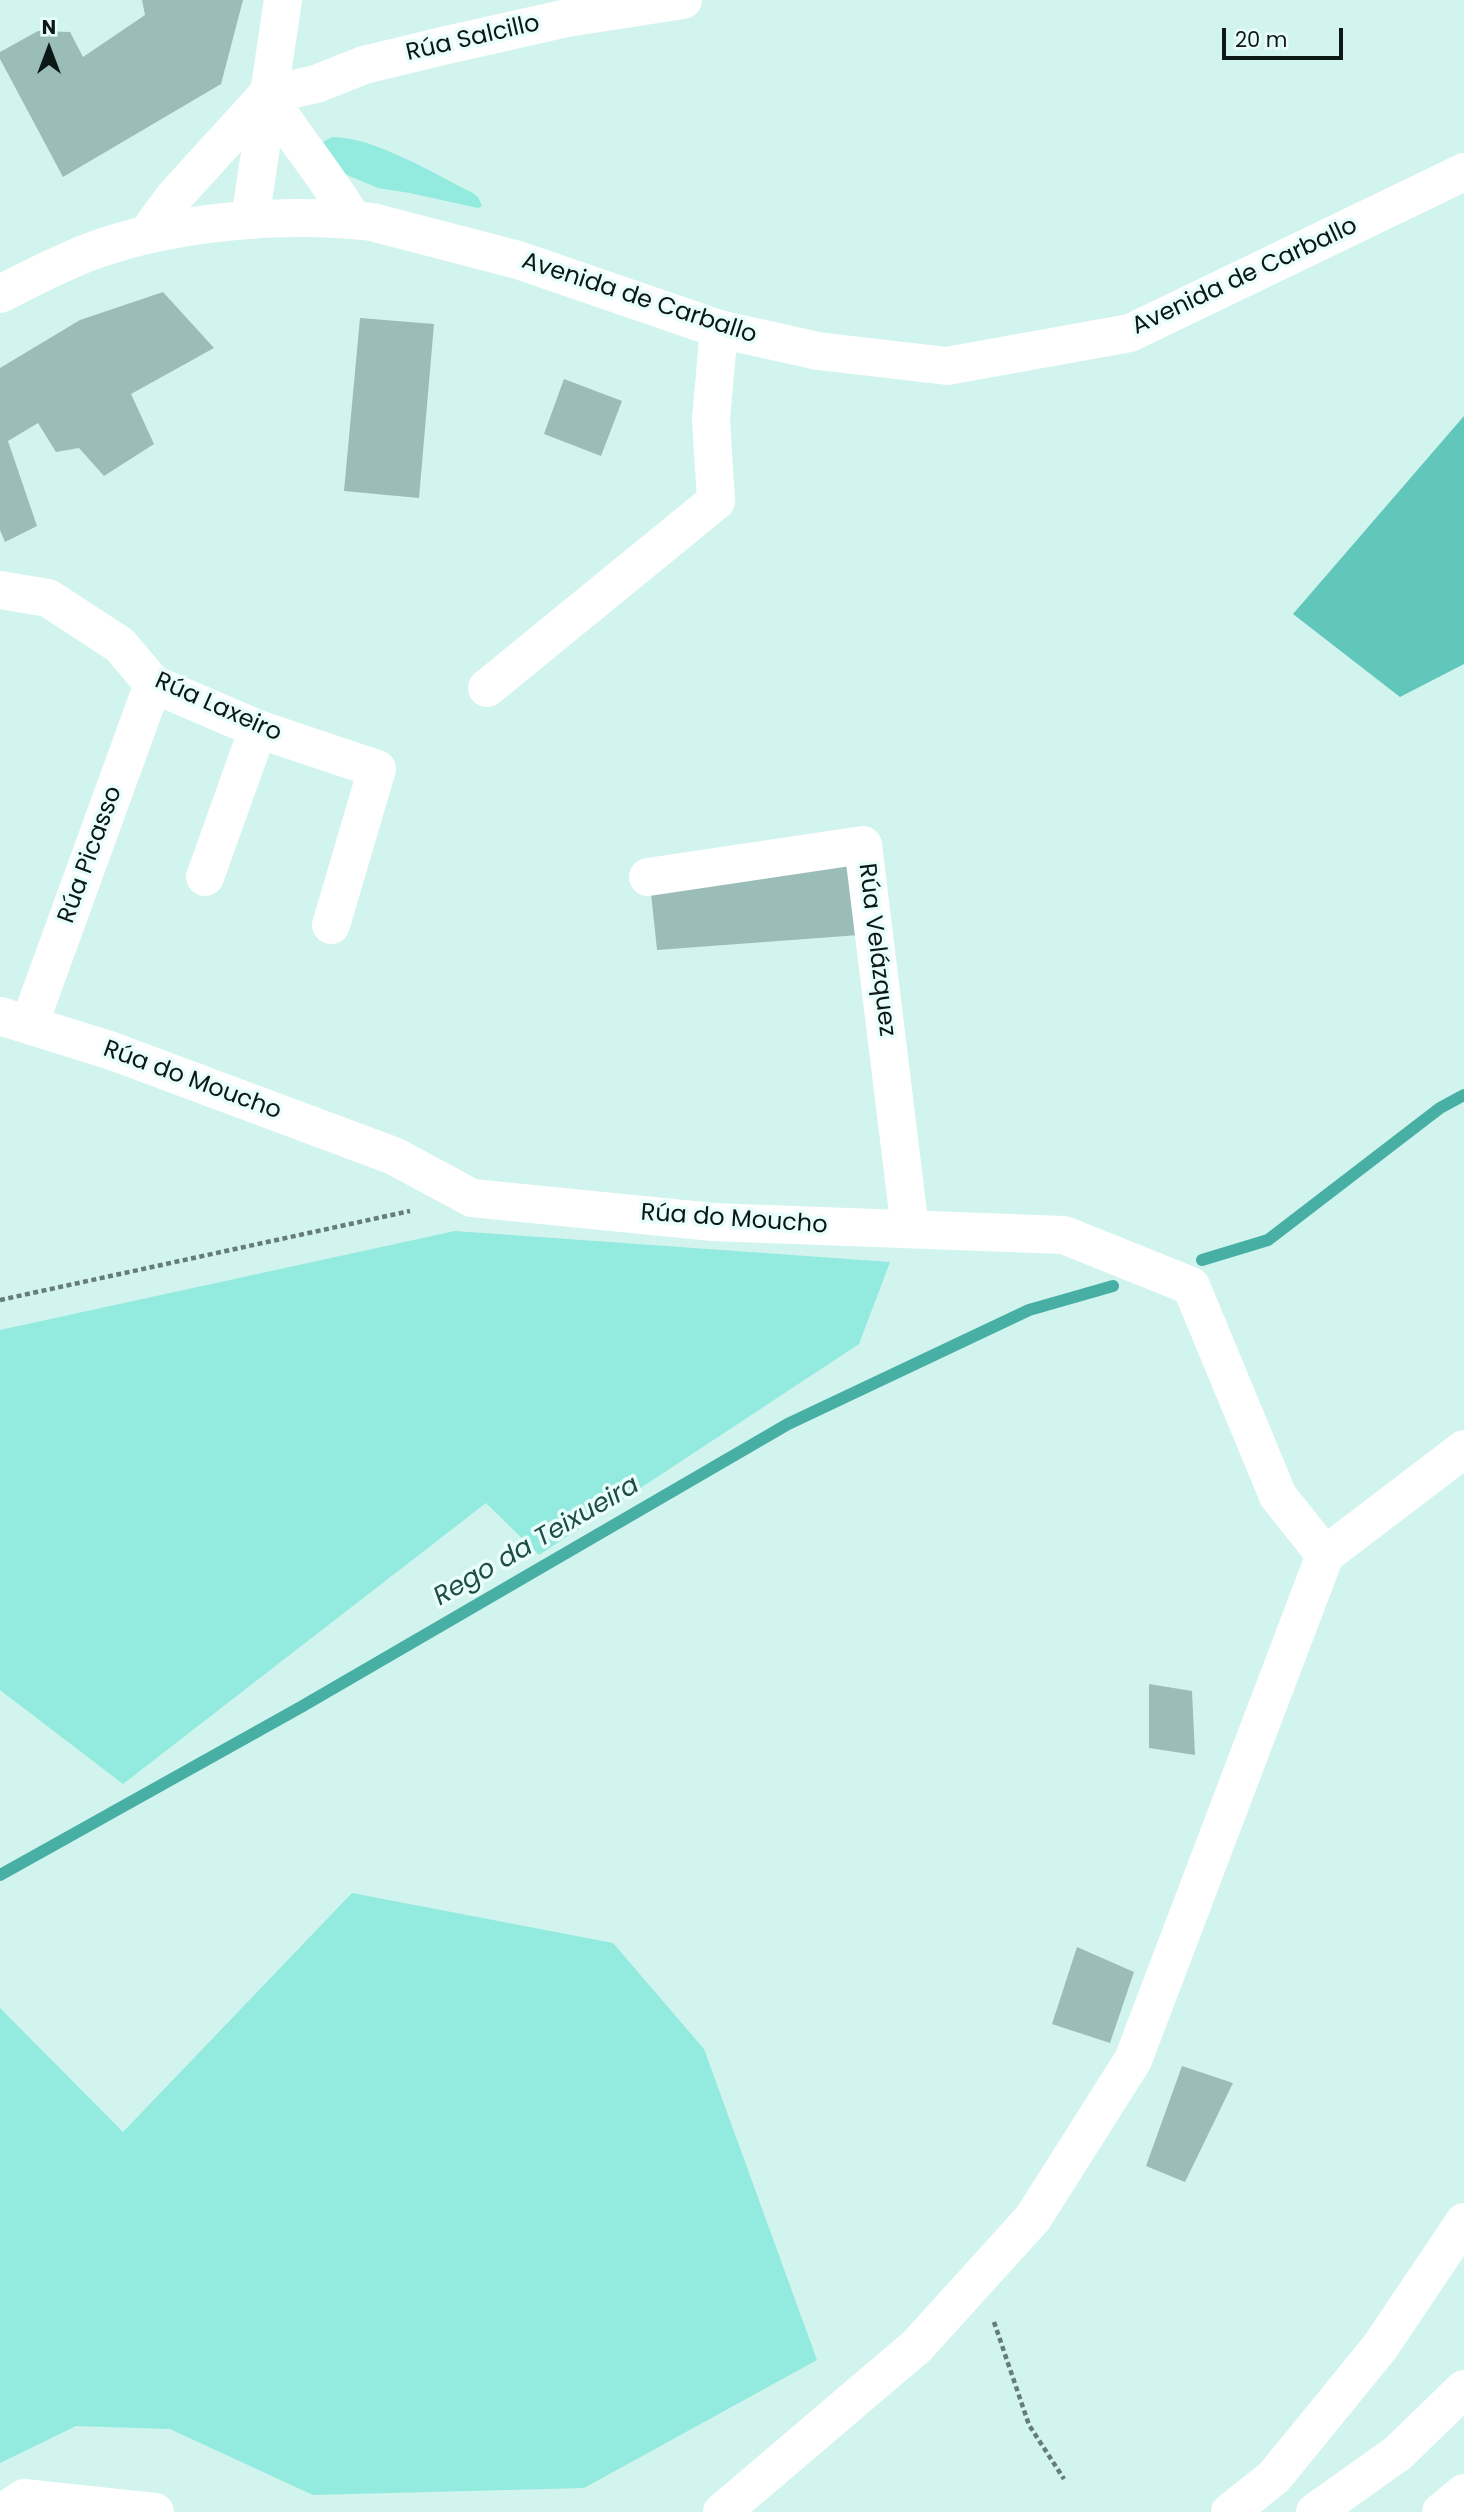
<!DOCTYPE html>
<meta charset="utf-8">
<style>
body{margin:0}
#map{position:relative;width:1464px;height:2512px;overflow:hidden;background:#d1f4ef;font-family:Poppins,sans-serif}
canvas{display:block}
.north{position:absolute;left:14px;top:14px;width:70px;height:70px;-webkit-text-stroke:5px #e9fefb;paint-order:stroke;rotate:0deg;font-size:19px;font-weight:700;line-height:28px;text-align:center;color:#0b1816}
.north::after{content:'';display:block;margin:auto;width:24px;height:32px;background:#0b1816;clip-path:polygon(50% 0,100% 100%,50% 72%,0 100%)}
.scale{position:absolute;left:1222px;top:28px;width:121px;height:32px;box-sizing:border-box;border:4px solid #0b1816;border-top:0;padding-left:9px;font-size:21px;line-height:24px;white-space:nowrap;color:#0b1816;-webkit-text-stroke:5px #e9fefb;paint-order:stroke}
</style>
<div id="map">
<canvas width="1464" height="2512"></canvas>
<div class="north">N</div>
<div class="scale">20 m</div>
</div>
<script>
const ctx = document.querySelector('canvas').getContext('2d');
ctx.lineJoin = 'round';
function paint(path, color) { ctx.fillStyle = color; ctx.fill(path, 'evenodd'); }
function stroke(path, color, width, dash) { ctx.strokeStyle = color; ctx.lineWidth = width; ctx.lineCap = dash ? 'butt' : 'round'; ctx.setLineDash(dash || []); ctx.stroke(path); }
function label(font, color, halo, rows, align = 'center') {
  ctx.font = font + ' Poppins,sans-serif'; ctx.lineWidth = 7; ctx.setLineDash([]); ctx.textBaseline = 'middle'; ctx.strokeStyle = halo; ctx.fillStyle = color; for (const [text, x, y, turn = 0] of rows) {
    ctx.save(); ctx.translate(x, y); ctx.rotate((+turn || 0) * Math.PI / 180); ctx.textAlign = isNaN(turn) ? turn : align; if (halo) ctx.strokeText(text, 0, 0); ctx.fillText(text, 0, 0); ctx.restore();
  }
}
const green = new Path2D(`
 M332,137C375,137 434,174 473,193L478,197L482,206L478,208L410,193L378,188L328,167L319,144Z
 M455,1231L890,1262L859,1344L539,1555L486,1503L123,1784L0,1690V1330Z
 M352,1893L613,1943L704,2049L817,2360L584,2488L313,2495L170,2429L76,2426L0,2463V2008L123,2132Z`);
const forest = new Path2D(`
 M1464,416V664L1400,697L1293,614Z`);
const stream = new Path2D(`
 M1202,1260L1268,1240L1440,1108L1464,1095
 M0,1875L301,1707L788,1424L1029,1310L1113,1286`);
const building = new Path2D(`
 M142,0H243L221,84L63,177L0,59V52L38,31L70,32L83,57L145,15Z
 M163,292L214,348L131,394L154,444L104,476L79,448L56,452L38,423L8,441L37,526L5,542L0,530V368L80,320Z
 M360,318L434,324L419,498L344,491Z
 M564,379L622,401L601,456L544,434Z
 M846,858L859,935L657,950L651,893Z
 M1149,1684L1192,1691L1195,1755L1149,1748Z
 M1077,1947L1134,1972L1110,2043L1052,2024Z
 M1182,2066L1233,2083L1185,2182L1146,2166Z`);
const path = new Path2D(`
 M0,1300L410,1211
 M994,2322L1029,2425L1064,2479`);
const minor = new Path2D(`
 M267,95L316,84L364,65L447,45L567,18L683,0
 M0,590L48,598L120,645L153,684L258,729L377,769L331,925
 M487,688L716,501L711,419L719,329
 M205,877L258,729
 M648,877L863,845L910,1229
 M0,1016L112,1051L394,1156L472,1198L713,1222L1064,1235L1191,1286L1278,1496L1325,1555
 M29,1025L153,684
 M3,2512L24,2498L155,2512
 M722,2512L917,2346L1033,2218L1133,2060L1325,1555L1464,1449`);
const tertiary = new Path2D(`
 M267,95C294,138 327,176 353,220
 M250,220L283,0
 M146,235L174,197L267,95`);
const primary = new Path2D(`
 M0,294C30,279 60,263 92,251C174,221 286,212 372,222L518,260L719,329L818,351L947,366L1130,333L1464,172`);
const motorway = new Path2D(`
 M1230,2512L1274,2477L1380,2347L1464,2222
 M1315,2512L1398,2453L1464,2389
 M1441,2512L1464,2493`);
const streetNames = [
 ["Rúa Salcillo",473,39,-13],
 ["Avenida de Carballo",1245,277,-25],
 ["Avenida de Carballo",639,299,18],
 ["Rúa Laxeiro",218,708,24],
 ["Rúa Picasso",91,855,-70],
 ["Rúa Velázquez",876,950,83],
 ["Rúa do Moucho",192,1081,20],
 ["Rúa do Moucho",734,1220,4]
];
const waterNames = [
 ["Rego da Teixueira",537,1542,-30]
];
paint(green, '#93eade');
paint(forest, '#61c7ba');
stroke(stream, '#47afa3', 12);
paint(building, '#9bbdb8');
stroke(path, '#657c79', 4.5, [5, 3.5]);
stroke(minor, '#fff', 38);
stroke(tertiary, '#fff', 38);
stroke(primary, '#fff', 38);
stroke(motorway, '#fff', 38);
label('24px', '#0b1816', '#e9fefb', streetNames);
label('italic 26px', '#1e4c46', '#e9fefb', waterNames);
</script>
